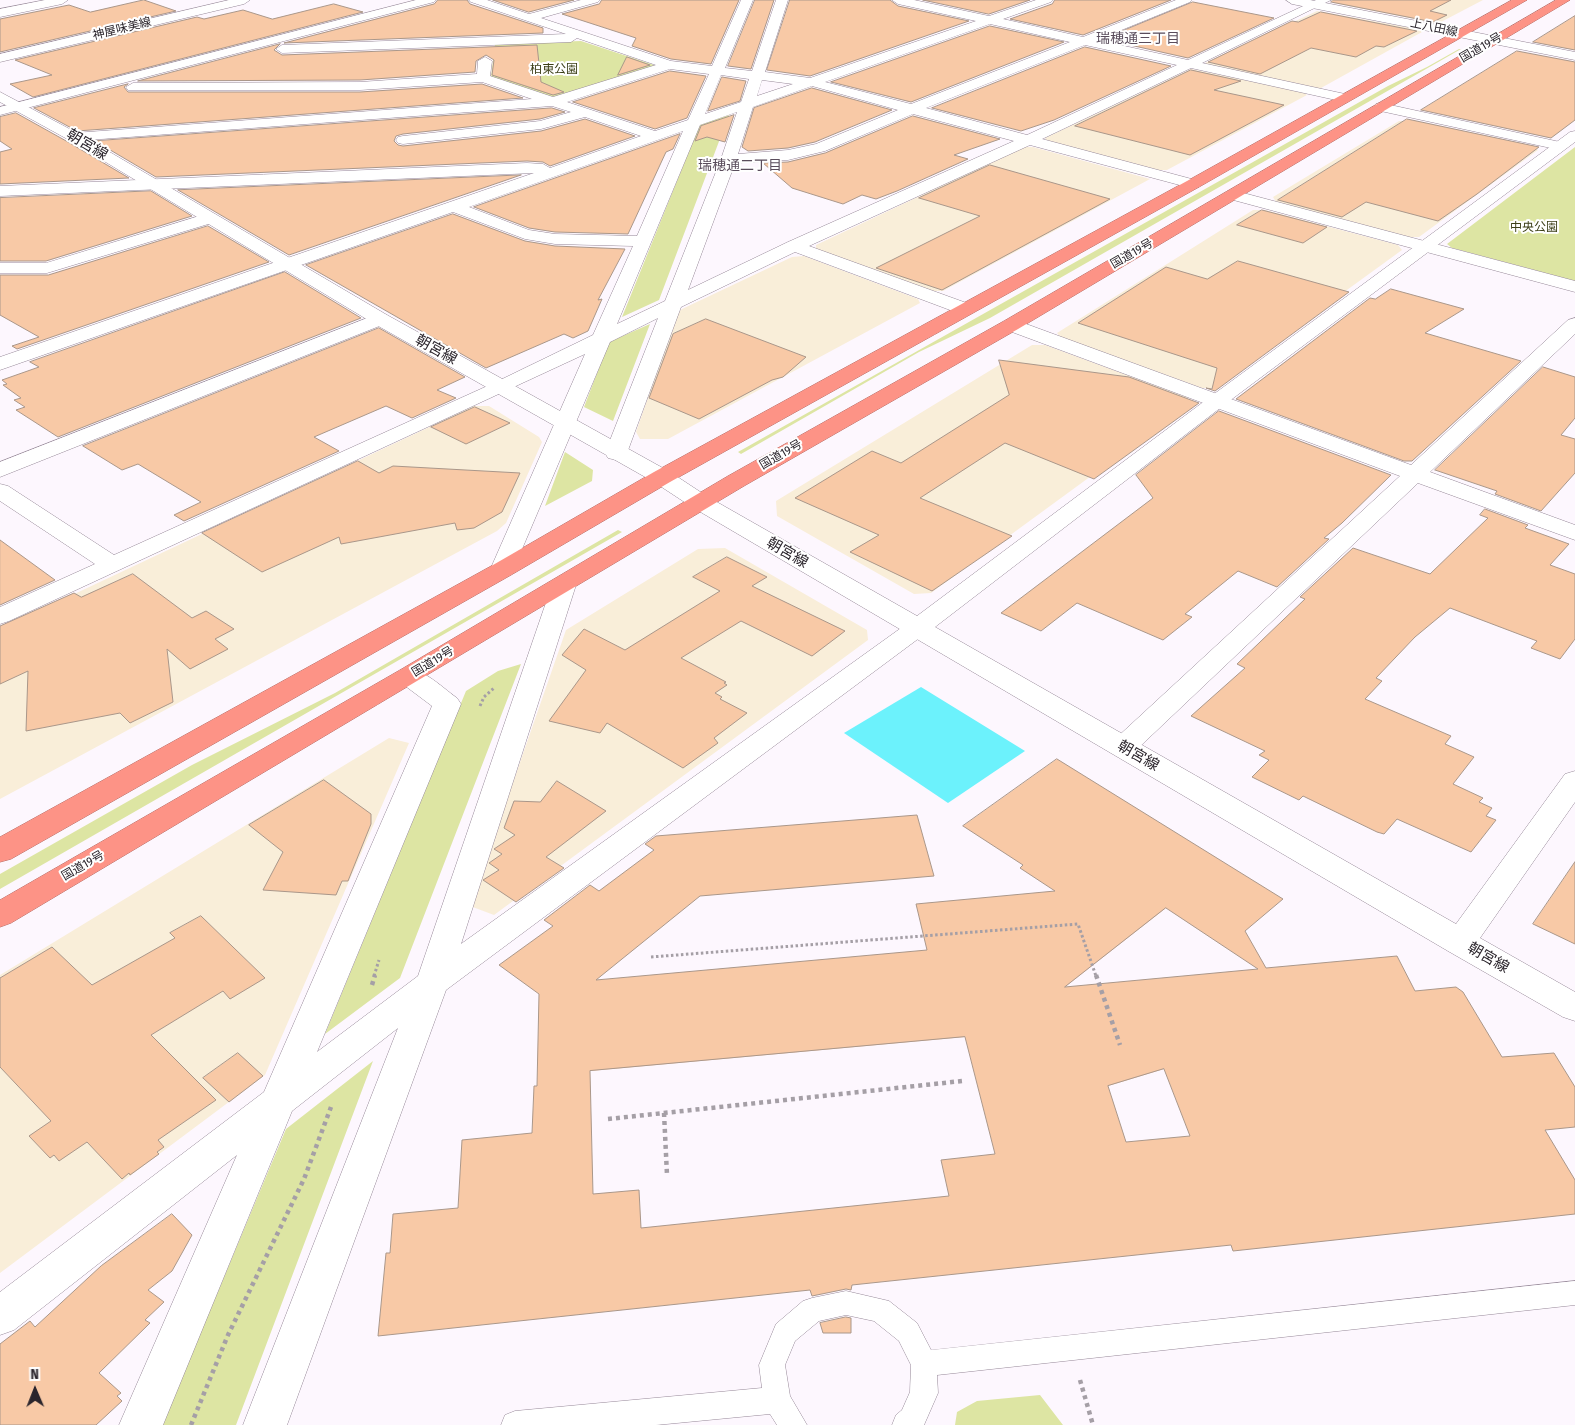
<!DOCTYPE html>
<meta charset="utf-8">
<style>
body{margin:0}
#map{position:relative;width:1575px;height:1425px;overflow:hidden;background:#fdf7fe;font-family:"Fira Sans Condensed",sans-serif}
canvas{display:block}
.north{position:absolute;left:10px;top:1365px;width:50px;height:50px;-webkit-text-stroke:4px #fff;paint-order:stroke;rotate:359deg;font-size:14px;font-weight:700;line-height:20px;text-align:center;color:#2b252c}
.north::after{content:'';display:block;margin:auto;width:18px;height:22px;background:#2b252c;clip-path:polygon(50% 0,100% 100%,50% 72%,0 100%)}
</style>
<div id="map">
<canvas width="1575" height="1425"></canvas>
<div class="north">N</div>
</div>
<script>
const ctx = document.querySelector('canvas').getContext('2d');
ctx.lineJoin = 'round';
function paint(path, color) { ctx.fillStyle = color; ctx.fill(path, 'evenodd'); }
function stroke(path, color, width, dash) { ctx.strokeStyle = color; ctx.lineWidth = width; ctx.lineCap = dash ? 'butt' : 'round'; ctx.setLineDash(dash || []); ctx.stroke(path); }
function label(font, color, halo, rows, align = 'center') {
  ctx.font = font + ' "Fira Sans Condensed","Noto Sans JP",sans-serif'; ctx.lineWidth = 4; ctx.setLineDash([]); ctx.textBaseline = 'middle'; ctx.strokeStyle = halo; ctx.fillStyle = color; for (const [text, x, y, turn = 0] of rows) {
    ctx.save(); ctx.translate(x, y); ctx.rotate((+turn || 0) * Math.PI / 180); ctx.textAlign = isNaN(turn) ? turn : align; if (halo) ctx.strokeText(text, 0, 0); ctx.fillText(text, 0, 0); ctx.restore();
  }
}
const commercial = new Path2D(`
 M1339,0H1483L1441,22L1435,23L1333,3Z
 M1317,11L1418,29L1422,32L1321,88H1312L1207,65L1205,63Z
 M1191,69L1304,92L1307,95L1167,170H1158L1047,141L1045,138Z
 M1399,121H1415L1533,146L1538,150L1419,237H1409L1276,202L1273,197Z
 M1024,147H1033L1150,179L943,291H932L816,250V245Z
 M1253,210H1265L1398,245L1402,250L1212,388H1202L1060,337L1057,333Z
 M804,256L918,299L920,303L668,439H640L636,432L677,313L682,309L792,257Z
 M1032,345H1045L1187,397L1191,403L931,593L914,594L777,516L776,501Z
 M474,406H489L539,437L542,442L506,523L497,531L0,799V629Z
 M725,548L867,630L868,640L494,915L470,906L566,630L698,549Z
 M389,738L409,743L265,1075L0,1273V975Z`);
const green = new Path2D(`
 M581,41L657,66L563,96L550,97L491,77L495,44Z
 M1459,49H1461L990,318L919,352L741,454L738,452L1388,86L1427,67Z
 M729,115L659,300L622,317L700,124Z
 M1575,147V281L1452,248L1447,244Z
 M650,324L613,421L584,407L609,342Z
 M565,452L593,470L592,481L545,506Z
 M618,530L622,532L0,889V874L192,765L335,693Z
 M521,664L400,978L325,1034L466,691L498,671Z
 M373,1061L236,1425H162L286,1129Z
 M1040,1395L1063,1425H955L957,1412L977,1401Z`);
const water = new Path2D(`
 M921,687L1025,751L948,803L844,733Z`);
const building = new Path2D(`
 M144,0L176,11L0,52V19L69,5L90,12Z
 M438,0H467L470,4L543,28V33L284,43L434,4Z
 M493,0H574L529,12Z
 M602,0H739L711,64L671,59L632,46L636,38L562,14L599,4Z
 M755,0H774L751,69L728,66Z
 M790,0H890L898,6L969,21L810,76L767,70Z
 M923,0H1030L989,14Z
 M1055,0H1171L1083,35L1010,19L1052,4Z
 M1333,0H1451L1430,11L1447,15L1433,22L1331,2Z
 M1193,2L1274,18L1188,58L1103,39Z
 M334,4L363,12L33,97L10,84L52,75L15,60L197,17L204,19L243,10L272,19Z
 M1321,12L1417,31L1384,47L1376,46L1356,57L1311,48L1260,74L1208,62L1292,21L1298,22Z
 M1575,16V50L1533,42Z
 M990,26L1064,42L911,102L831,82Z
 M280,44L274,50L282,55L537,45L541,82L564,92L553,95L492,75L494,60L486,55L476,61L475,72L360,80L138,81Z
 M1085,47L1171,66L1054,120L1021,131L932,108Z
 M1517,51L1575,62V120L1551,138L1421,110Z
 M627,57L650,65L618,75Z
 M1191,70L1241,81L1214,90L1284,105L1190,155L1075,126Z
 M670,71L706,76L687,118L655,129L573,102Z
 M722,77L746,81L740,101L708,111Z
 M128,84L124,87L128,92H360L482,84L523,98L77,131L34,108Z
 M812,88L892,110L815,142L788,148L748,151L742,147L754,108Z
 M552,108L565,112L540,119L403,134L396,136L394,141L398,145L403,146L541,131L585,119L635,136L550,166L543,162L527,161L156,177L95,141Z
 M16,113L68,142L129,178L0,184V152L12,149L0,141V117Z
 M734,115L725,142L707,137L695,141L701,126Z
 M913,116L1000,139L954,155L968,159L897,191L876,199L862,195L843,204L792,188L763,163L788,162L825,153Z
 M1407,119L1539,147L1477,194L1438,221L1366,202L1342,217L1278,200Z
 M680,134L673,149L666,152L628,234L555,232L529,228L474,207Z
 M990,165L1110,199L942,290L876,268L980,216L919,198Z
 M521,175L289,255L178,190Z
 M151,191L192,216L46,261H0V198Z
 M1262,210L1327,227L1303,243L1237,225Z
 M453,214L525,241L555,246L625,249L598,300L602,299L588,331L573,338L564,334L486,368L306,265Z
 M208,226L269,262L17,349L12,346L39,337L0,315V275H48Z
 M1238,261L1349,292L1215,391L1206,388L1212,389L1217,368L1078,323L1166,267L1207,279Z
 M285,272L361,318L58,437L16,410L25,407L14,400L21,398L3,385L7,384L2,380L39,367L30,362Z
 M1391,289L1464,309L1425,333L1521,361L1412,461H1404L1236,399L1370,298L1375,299Z
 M706,319L806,357L783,377L772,380L699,419L649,398L673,334Z
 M379,328L465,377L437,390L456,398L412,418L386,406L314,437L339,451L184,521L174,515L201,502L138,464L122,470L83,446Z
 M999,360L1129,377L1199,403L1094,479L1005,443L920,498L1012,536L932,591L850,552L879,535L795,498L872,451L901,463L1009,395Z
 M1543,367L1575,377V418L1561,435L1575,439V473L1541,511L1495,494L1497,491L1435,470Z
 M475,407L510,423L466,444L431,427Z
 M1219,411L1391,475L1342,523L1324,538L1329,539L1277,587L1238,571L1185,614L1192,617L1163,640L1077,603L1041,631L1001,613L1153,498L1136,475Z
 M358,461L379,473L393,466L520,473L502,512L474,528L457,530L455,523L341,544L339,537L262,572L202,533Z
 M1485,509L1528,525L1525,528L1569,544L1550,565L1575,574V639L1560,659L1531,648L1537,641L1450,608L1415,637L1376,678L1382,681L1365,699L1451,736L1445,744L1474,757L1453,784L1483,798L1479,802L1492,808L1486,816L1496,820L1471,852L1397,819L1384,834L1377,832L1303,796L1299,800L1252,777L1269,760L1259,755L1265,751L1191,716L1245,668L1237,664L1305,599L1300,597L1353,548L1430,574L1488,518L1480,515Z
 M0,540L55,580L0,605Z
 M727,557L767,577L752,586L845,631L812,656L741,621L681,658L726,682L724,683L727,685L715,693L722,697L720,699L747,713L714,738L718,743L683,768L607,723L600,733L549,721L586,670L562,655L584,629L625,650L720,591L693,577Z
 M133,574L192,618L206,611L234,629L215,639L228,649L190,669L167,649L173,702L130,723L120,713L26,731L28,671L0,684V626L74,593L81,597Z
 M1057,759L1283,899L1245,931L1266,968L1397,956L1415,991L1456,987L1463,992L1502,1057L1554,1053L1575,1087V1127L1545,1130L1575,1180V1214L1233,1251L1231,1245L852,1285L851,1290L846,1289L812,1296L810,1290L378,1336L386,1253H390L393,1214L458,1208L462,1140L532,1133L534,1086H537L539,994L499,965L553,926L544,920L590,885L599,891L654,850L645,844L656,836L917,815L934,876L700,896L596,980L927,950L916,904L1055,891L1020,868L1023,865L963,826ZM1166,908L1258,969L1065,987ZM965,1037L995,1154L941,1160L949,1196L641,1228L639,1190L593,1194L590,1071ZM1164,1069L1190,1136L1126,1142L1108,1086Z
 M324,780L371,814V824L348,881H342L336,895L263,890L283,852L249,825Z
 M557,781L606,811L546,857L564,868L516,902L483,880L499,870L489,863L502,854L494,849L515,835L504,828L514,801L540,802Z
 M1575,862V944L1533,924Z
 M201,916L265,978L230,999L223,991L151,1035L216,1100L158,1140L164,1147L157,1152L159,1154L130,1175L129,1173L122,1179L87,1142L59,1161L54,1155L50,1158L29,1136L51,1121L0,1067V978L52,947L92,985L175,938L170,933Z
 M238,1053L263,1076L229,1102L203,1078Z
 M172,1214L192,1235L172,1271L148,1290L164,1302L145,1320L150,1323L99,1373L121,1393L117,1396L122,1401L96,1425H0V1344L30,1321L35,1327L101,1266Z
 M846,1317L851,1318V1333H823L820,1323Z`);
const pathFar1 = new Path2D(`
 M480,706L484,697L494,688
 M651,957L1078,924L1096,976
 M374,976L379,960`);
const path = new Path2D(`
 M1096,975L1120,1045
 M372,985L375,975
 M664,1113L667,1175
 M608,1119L962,1081
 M1080,1380L1093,1425
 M191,1425L228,1335L304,1179L331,1107`);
const lane = new Path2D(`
 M1575,1281V1305L937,1375L938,1393L924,1425H892L896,1415L902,1410L910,1392L911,1365L899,1341L874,1321L846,1315L819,1321L795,1341L785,1365L790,1396L807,1425H777L770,1414L656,1425H501L505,1415L515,1411L762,1388L759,1365L776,1324L803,1301L812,1298L846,1291L889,1301L917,1323L931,1350Z`);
const street = new Path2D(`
 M45,0H68L62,4L0,17V9Z
 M416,0H436L434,2L0,115V107Z
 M469,0H487L529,14L581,0H600L598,2L541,18L671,61L712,66L741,0H753L725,68L752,71L776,0H788L765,72L810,78L976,21L898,4L892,0H914L989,16L1036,0H1053L1051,2L1003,19L1083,37L1176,0H1192L1190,2L1097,40L1188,60L1316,0H1331L1202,63L1345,94L1352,98L1345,102L1191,68L1042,139L1199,181L1201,184L1199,187H1187L1030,145L809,246L972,305L974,309L972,313L965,315L958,313L795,252L681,307L627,453L624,458L616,460L608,458L605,453L658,318L610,342L511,575L502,577L493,575L490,570L585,354L9,621L0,624V607L95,564L0,501V484L8,486L114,555L494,383L593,335L633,246L555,244L525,239L453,212L0,370V357L534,173L0,196V186L527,163L543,164L550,168L641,136L585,117L541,129L403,144L398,143L396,140L398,137L403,136L540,121L571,112L552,106L74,141L69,140L67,137L69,134L74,133L532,99L482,82L360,90H128L126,87L133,83L360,82L477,74L478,61L485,57L492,61L490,76L553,97L656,65L577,38L571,42L282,53L276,49L282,45L566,34L471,2ZM990,24L1070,42L911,104L825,82ZM1085,45L1177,65L1027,135L926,108ZM670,69L709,74L688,120L655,131L567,102ZM721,75L749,79L741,102L705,114ZM762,80L793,84L757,96ZM812,86L898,110L816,144L788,150L738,154L753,107ZM737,112L721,159L665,301L617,324L700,125ZM913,114L1014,141L788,242L688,290L735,163L788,160L825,151ZM683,131L637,236L555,234L529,230L469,207Z
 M1381,103L1560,142L1565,143L1567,146L1565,149L1560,150L1376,110L1374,107L1376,104Z
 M1232,190L1575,281V292L1226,198L1224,195L1226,192Z
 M209,213L215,214L217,218L215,222L47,273H0V263H46Z
 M380,313L387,315L389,319L387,323L0,477V462Z
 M1575,318V334L1430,472L1575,525V540L1418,483L1133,753L1123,756L1113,753L1109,747L1113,741L1400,476L1004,329L1002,325L1004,321L1011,319L1018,321L1411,465L1568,320Z
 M564,578L573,580L576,585L461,944L908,623L917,620L926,623L930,628L926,633L446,990L287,1425H243L398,1028L292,1111L163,1425H119L237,1155L14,1330L0,1335V1292L264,1092L432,706L400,682L396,676L400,670C421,665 440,686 457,698L461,704L317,1052L418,976L552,585L555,580Z`);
const secondary = new Path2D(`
 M229,0H250L244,4L0,62V54Z
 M1286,0H1310L1575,52V60L1292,4Z
 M0,92L79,134L387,315L670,472L708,497L917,616L1210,397L1570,132L1575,131V142L1224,405L935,627L1456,924L1565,774L1575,771V802L1480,938L1575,992V1021L1563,1017L1448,951L692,507L654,482L373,323L69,140L0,102Z`);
const highway = new Path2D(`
 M1512,0H1527L1199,187L670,482L511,575L11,859L0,862V837L493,565L654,472L1187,181Z
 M1556,0H1570L1018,329L744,486L11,923L0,927V900L400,670L728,476L1004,321Z`);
const farStreetnames = [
 ["上八田線",1434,28,12],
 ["神屋味美線",122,29,-14],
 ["国道19号",1481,48,-30],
 ["国道19号",1132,254,-30],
 ["国道19号",781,455,-30],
 ["国道19号",433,662,-31],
 ["国道19号",83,866,-30]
];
const farParknames = [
 ["柏東公園",554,70],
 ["中央公園",1534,228]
];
const farNeighbourhoodnames = [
 ["瑞穂通三丁目",1138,39],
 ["瑞穂通二丁目",740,166]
];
const streetNames = [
 ["朝宮線",87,145,31],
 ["朝宮線",436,350,29],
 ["朝宮線",787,553,30],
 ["朝宮線",1138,756,30],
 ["朝宮線",1488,958,30]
];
paint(commercial, '#f9eed9');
paint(green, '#dde5a3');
paint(water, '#6cf2fc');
paint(building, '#f8c9a6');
stroke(building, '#aa978a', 1);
stroke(lane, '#968898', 1);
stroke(street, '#968898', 1);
stroke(secondary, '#968898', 1);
stroke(highway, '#b46c66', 1);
stroke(pathFar1, '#a59fa6', 3, [2.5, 2.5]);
stroke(path, '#a59fa6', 4.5, [4, 4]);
paint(lane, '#fff');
paint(street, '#fff');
paint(secondary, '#fff');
paint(highway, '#fd9386');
label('12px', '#2b252c', '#fff', farStreetnames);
label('12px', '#3c3f18', '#fff', farParknames);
label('14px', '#5a4d5c', '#fff', farNeighbourhoodnames);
label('15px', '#2b252c', '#fff', streetNames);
</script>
